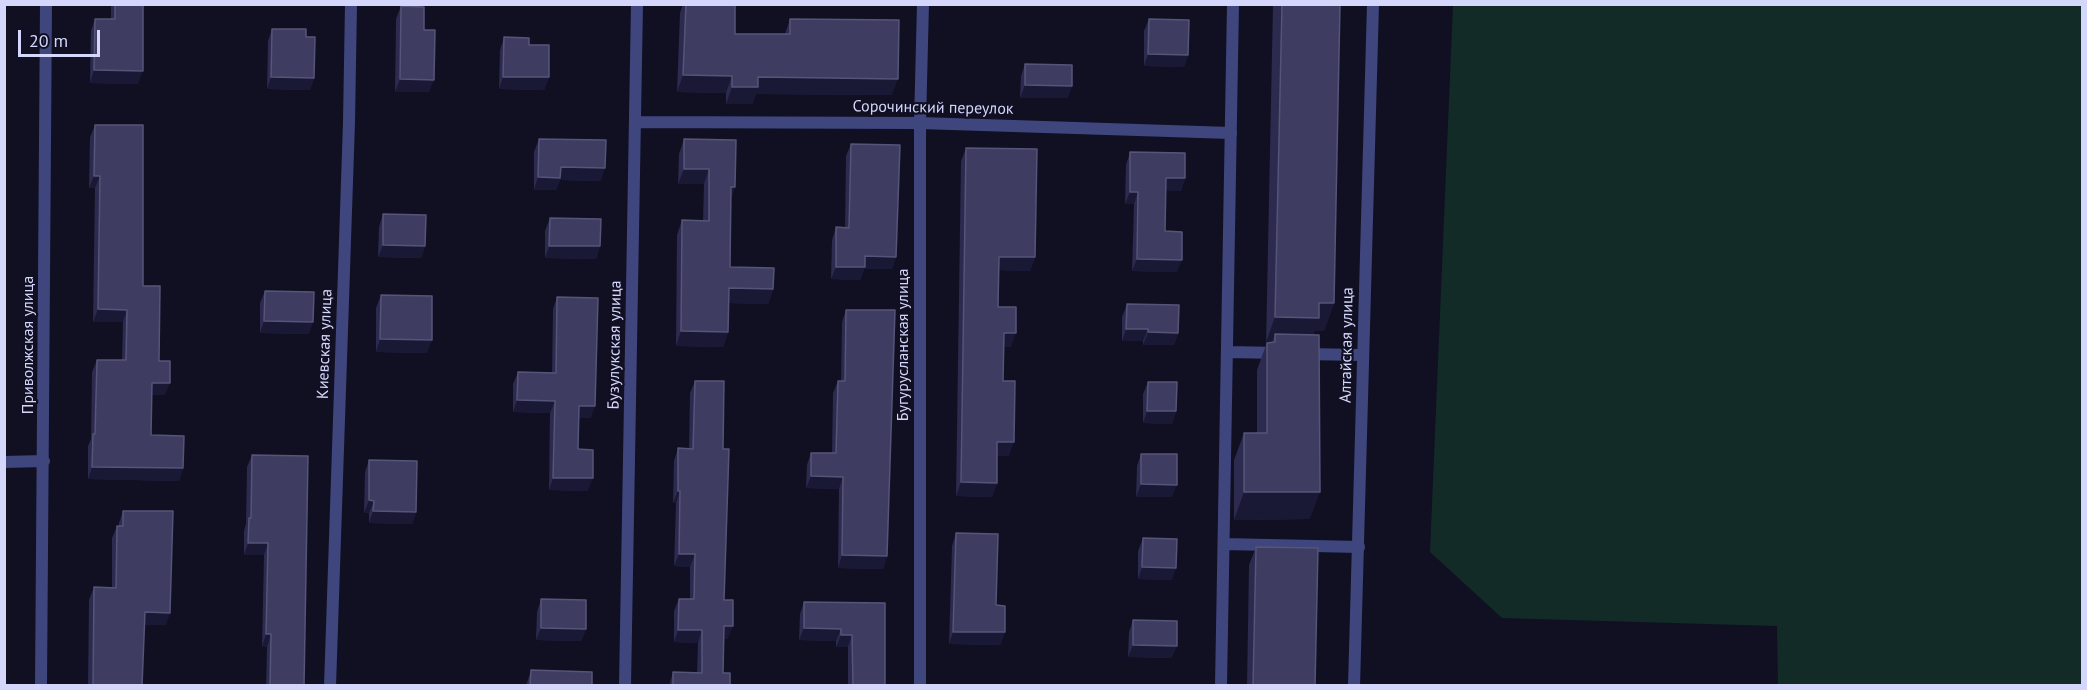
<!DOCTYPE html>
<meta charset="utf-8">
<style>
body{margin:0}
#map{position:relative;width:2087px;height:690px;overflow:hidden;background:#101022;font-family:"PT Sans",sans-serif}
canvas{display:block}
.frame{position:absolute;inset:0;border:6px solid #d4d6fb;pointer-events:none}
.scale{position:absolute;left:18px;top:30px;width:82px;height:27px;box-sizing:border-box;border:3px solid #d4d6fb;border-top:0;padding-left:8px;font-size:18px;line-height:21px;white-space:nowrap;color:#d4d6fb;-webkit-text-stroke:4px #101022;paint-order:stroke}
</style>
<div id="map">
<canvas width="2087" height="690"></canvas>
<div class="frame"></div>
<div class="scale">20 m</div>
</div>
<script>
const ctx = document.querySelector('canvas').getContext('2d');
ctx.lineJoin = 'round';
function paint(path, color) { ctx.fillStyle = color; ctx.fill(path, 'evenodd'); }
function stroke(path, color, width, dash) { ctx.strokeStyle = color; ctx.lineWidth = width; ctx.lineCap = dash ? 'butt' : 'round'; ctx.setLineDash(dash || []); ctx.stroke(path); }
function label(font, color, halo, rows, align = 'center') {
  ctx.font = font + ' "PT Sans",sans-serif'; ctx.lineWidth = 4.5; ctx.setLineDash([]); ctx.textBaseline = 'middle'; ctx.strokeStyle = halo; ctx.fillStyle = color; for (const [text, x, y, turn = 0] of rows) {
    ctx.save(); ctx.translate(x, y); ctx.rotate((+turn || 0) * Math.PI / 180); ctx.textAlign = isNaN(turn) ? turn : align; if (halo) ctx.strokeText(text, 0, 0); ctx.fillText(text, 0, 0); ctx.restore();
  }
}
const green = new Path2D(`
 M1453,5H2082V685H1778L1777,626L1502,618L1430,552Z`);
const service = new Path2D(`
 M1227,352L1280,353
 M1303,354L1362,355
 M1224,544L1359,547
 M1221,686L1233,4`);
const minor = new Path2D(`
 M635,122L920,123L1231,133
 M4,462L44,461
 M41,686L46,4
 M330,686L349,122L351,4
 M625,686L637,4
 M920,686V123L923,4`);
const tertiary = new Path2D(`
 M1354,686L1373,4`);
const wall = new Path2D(`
 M111,4H143L138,84L90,83L91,31L95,19H111Z
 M683,4H735V34H785L790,19L892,95L756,94L752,104H726V93L677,92L680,13Z
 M1273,4H1340L1334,303L1324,331H1314L1313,335L1310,519L1234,520V460L1244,433H1257V370L1266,345Z
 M401,6L424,30L429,92H395L396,19Z
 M1149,19L1188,55L1184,67L1144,66V31Z
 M272,29L306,37L314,78L310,90L267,89L268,41Z
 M504,37L549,77L544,90L499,89L500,50Z
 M1025,64L1072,86L1067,98H1020L1021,76Z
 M95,125L143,286L165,395H151V435L183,468L179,481L88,479V446L91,439L92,372L97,360H122L123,322H93L95,188H89L90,137Z
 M539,139L601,181L560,180L556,190H534V152Z
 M684,139L735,187L731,199L730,267L773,289L768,304L729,303L728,332L723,347L676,346L677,235L682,220L703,221L704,184H678L679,154Z
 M851,144L896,257L892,269H864L860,280L831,279L832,240L836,227L845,228L846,156Z
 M966,148L1035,257L1030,271L999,270L998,307L1011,347L1003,346V381L1009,456H997V483L992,497L956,496L961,161Z
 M1130,152L1185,178L1181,191L1166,190L1165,231L1177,272L1132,271L1134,204H1125L1126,165Z
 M383,214L425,246L421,258L378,257L379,227Z
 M550,218L600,246L596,259L545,258V231Z
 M265,291L309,334L260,333V303Z
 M381,295L427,353L376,352V308Z
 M557,297L591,418H579L578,449L588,491L549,490L550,413L513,412V384L518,372L552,373L553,309Z
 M1127,304L1178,333L1174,345H1143V341H1122V317Z
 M846,310L887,556L883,569L838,568L839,489L806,488L807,465L811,453H832L833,393L838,381H841L842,322Z
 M695,381L723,449L724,600L728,639L724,638L723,673L730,686H669L673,672L697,673L698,643L674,642V611L679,599H690V567L674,566L676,503H673L674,461L678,448L689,449L690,393Z
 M1148,382L1176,411L1172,424L1143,423V394Z
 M1141,454L1172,497H1136L1137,466Z
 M252,455L304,686H266L267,647H262L264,555H244V531L246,524L247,467Z
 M369,460L416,512L412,524L369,523V513H364L365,472Z
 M123,511L166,625H144L142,686H88L89,600L94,587L112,588V538L117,526H119V523Z
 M956,533L996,605L1005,632L1000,645L949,644L952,546Z
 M1143,538L1172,580L1138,579V551Z
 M1256,547L1315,686H1247L1249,565Z
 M541,599L586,629L581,641L536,640L537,612Z
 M804,602L885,603V686H848V647H836V641L799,640L800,614Z
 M1133,620L1172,658L1128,657L1129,632Z
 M531,670L592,686H526Z`);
const shadedWall = new Path2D(`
 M1148,54L1188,55L1184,67L1144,66Z
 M94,70L143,71L138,84L90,83Z
 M683,75L732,76L726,93L677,92Z
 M271,77L314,78L310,90L267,89Z
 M503,77H549L544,90L499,89Z
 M758,77L898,79L892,95L756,94L752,104H726L732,87Z
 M400,79L434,80L429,92H395Z
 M1025,85L1072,86L1067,98H1020Z
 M561,167L605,168L601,181L560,180L556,190H534L538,177Z
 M684,169H709L704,184H678Z
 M94,176H100L95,188H89Z
 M1166,178H1185L1181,191L1161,190Z
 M731,187H735L730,202Z
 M1130,192H1138L1134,204H1125Z
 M383,245L425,246L421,258L378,257Z
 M549,246H600L596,259L545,258Z
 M865,256L896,257L892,269H864L860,280L831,279L836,267Z
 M999,257H1035L1030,271L994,270Z
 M1137,259L1182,260L1177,272L1132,271Z
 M729,288L773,289L768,304L724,303Z
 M1319,303H1334L1324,331H1314L1309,346L1275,342V334L1271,345L1267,343L1265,345L1275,317Z
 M98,309L127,310L123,322H93Z
 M264,321L313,322L309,334L260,333Z
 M1126,329H1148L1143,341H1122Z
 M681,331L728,332L723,347L676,346Z
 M1148,332L1178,333L1174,345H1143Z
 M1004,333H1016L1011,347L999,346Z
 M380,339L432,340L427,353L376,352Z
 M152,383H170L165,395H147Z
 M517,400L555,401L550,413L513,412Z
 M579,406H595L591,418H575Z
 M1147,411H1176L1172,424L1143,423Z
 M997,442H1014L1009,456H992Z
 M92,467L183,468L179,481L88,479Z
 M811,476L843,477L839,489L806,488Z
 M553,478H593L588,491L549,490Z
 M961,482L997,483L992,497L956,496Z
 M1141,484L1177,485L1172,497H1136Z
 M678,491H680L676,503H673Z
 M1244,492H1320L1310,519L1234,520Z
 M369,500L374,501L369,513H364Z
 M373,511L416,512L412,524L369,523Z
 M248,543H268L264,555H244Z
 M679,554H695L690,567L674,566Z
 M842,555L887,556L883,569L838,568Z
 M1142,567L1176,568L1172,580L1138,579Z
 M145,612L170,613L166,625H140Z
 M724,626H733L728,639L720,638Z
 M541,628L586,629L581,641L536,640Z
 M804,628L841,629L836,641L799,640Z
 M678,630H702L698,643L674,642Z
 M953,632H1005L1000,645L949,644Z
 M266,634H271L267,647H262Z
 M841,635H852L848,647H836Z
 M1133,645L1177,646L1172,658L1128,657Z`);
const building = new Path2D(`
 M115,4H143V71L94,70L95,19H115Z
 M686,4H735V34H790V19L899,20L898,79L758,77V87H732V76L683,75Z
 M1282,4H1340L1334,303H1319V318L1275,317Z
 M401,6L424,7V30H435L434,80L400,79Z
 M1149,19L1189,20L1188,55L1148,54Z
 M272,29H306V37H315L314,78L271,77Z
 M504,37L529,38V45H549V77H503Z
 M1025,64L1072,65V86L1025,85Z
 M95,125H143V286H160L159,361H170V383H152L151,435L184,436L183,468L92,467L93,434H95L97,360H126L127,310L98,309L100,176H94Z
 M539,139L606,140L605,168L561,167L560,178L538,177Z
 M684,139L736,140L735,187H731L730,267L774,268L773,289L729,288L728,332L681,331L682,220L709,221V169H684Z
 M851,144L900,145L896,257L865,256V267H836V227L849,228Z
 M966,148L1037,149L1035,257H999L998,307H1016V333H1004L1003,381H1015L1014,442H997V483L961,482Z
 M1130,152L1185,153V178H1166L1165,231L1182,232V260L1137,259L1138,192H1130Z
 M383,214L426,215L425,246L383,245Z
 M550,218L601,219L600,246H549Z
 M265,291L314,292L313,322L264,321Z
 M381,295L432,296V340L380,339Z
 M557,297L598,298L595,406H579L578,449L593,450V478H553L555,401L517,400L518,372L556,373Z
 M1127,304L1179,305L1178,333L1148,332V329H1126Z
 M846,310H895L887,556L842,555L843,477L811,476V453H836L838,381H845Z
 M1275,334L1319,335L1320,492H1244V433H1267V343L1275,342Z
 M695,381H724L723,449H729L724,600H733V626H724L723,673H730V686H673V672L702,673V630H678L679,599H694L695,554H679L680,491H678V448L693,449Z
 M1148,382H1177L1176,411H1147Z
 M1141,454H1177V485L1141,484Z
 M252,455L308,456L304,686H270L271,634H266L268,543H248L249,518H251Z
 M369,460L417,461L416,512L373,511L374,501L369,500Z
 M123,511H173L170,613L145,612L142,686H93L94,587L116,588L117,526H123Z
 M956,533L998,534L996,605L1005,606V632H953Z
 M1143,538L1177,539L1176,568L1142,567Z
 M1256,547L1318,548L1315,686H1253Z
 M541,599L586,600V629L541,628Z
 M804,602L885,603V686H853L852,635H841V629L804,628Z
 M1133,620L1177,621V646L1133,645Z
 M531,670L592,672V686H530Z`);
const streetNames = [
 ["Сорочинский переулок",933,108,1],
 ["Киевская улица",325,344,-88],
 ["Приволжская улица",28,345,-90],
 ["Бузулукская улица",615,345,-89],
 ["Бугурусланская улица",903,345,-90],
 ["Алтайская улица",1347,345,-89]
];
paint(green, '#132b27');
stroke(service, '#3f467d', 12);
stroke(minor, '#3f467d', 12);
stroke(tertiary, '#3f467d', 12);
paint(wall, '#2c2a4e');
paint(shadedWall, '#191835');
paint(building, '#3e3c61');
stroke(building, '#555479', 1.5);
label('16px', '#d4d6fb', '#101022', streetNames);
</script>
